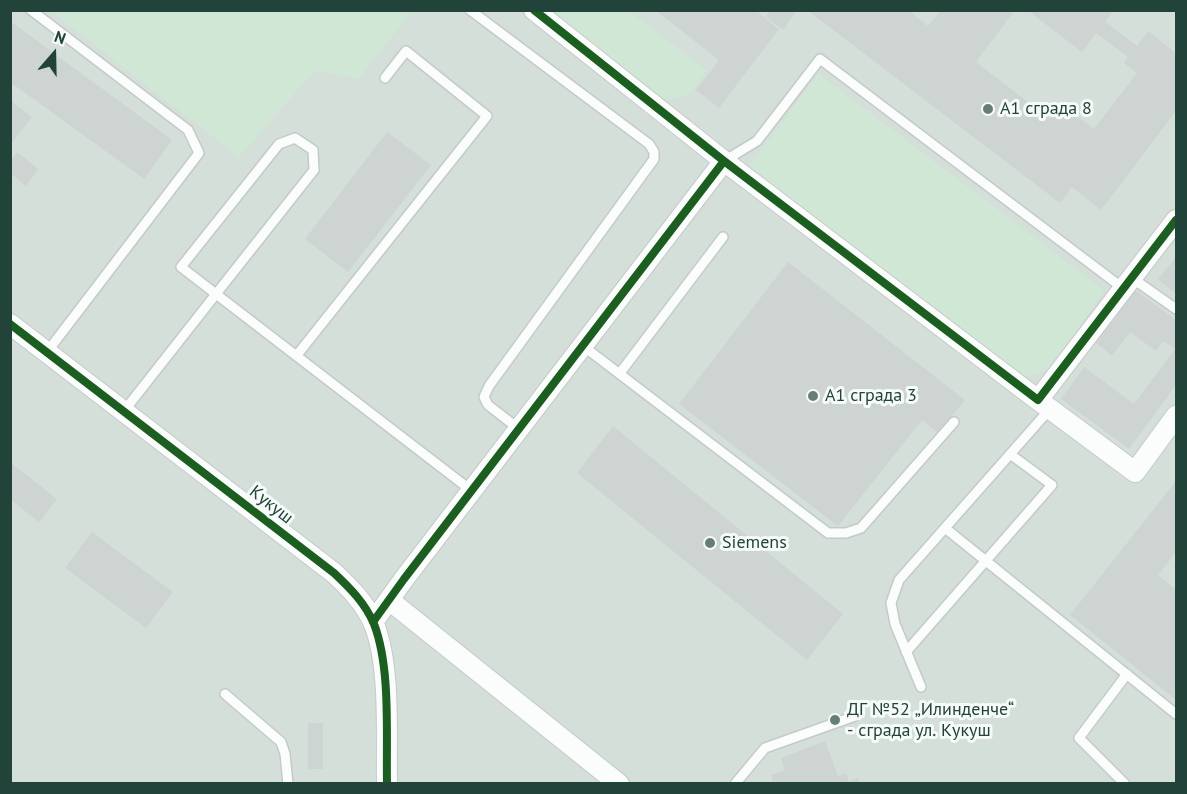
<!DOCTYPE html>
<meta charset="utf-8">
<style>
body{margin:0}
#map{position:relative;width:1187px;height:794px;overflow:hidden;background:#e7edea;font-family:"PT Sans",sans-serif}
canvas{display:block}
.frame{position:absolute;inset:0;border:12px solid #224339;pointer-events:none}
.north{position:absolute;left:24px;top:24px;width:60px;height:60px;-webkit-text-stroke:4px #f6fbf9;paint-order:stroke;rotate:20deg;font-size:16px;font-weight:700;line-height:24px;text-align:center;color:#224339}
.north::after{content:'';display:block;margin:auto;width:21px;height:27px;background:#224339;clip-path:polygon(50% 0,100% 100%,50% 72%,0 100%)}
</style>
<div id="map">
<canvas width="1187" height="794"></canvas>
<div class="frame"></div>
<div class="north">N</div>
</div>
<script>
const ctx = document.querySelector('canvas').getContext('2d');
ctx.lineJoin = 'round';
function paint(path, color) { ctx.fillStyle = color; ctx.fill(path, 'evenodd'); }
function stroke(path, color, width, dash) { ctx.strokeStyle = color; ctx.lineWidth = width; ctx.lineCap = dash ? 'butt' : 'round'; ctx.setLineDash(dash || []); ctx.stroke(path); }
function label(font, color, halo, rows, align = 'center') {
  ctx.font = font + ' "PT Sans",sans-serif'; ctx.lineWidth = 6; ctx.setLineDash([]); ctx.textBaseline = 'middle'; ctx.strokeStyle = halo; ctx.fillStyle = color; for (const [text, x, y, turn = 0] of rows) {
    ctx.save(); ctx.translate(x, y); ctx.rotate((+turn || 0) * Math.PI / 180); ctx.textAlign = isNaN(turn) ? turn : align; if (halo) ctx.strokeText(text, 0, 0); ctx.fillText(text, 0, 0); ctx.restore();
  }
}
const built = new Path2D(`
 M10,11H1176V783H11Z`);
const green = new Path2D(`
 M51,11H412L359,78L314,71L239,157Z
 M558,11H628L707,70L688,95L664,101L553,17Z
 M818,74L1104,290L1051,369L1022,378L749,167Z`);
const building = new Path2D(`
 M655,10H755L779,29L719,108L696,90L719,60Z
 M771,10H797L783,30L766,17Z
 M807,10H908L928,26L941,10H1015L976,62L1050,119L1062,104L1094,129L1137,73L1124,63L1128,57L1096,33L1082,52L1027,10H1113L1105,22L1137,46L1148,31L1176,53V111L1101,210L1072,187L1060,203Z
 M10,21L172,140L144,179L10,82Z
 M10,100L32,117L10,145Z
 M387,132L431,165L348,272L305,239Z
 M17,152L38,169L26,186L10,173V161Z
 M1176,257V294L1158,279Z
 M788,262L965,400L938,433L922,420L838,526L679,404Z
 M1135,290L1176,320V385L1129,449L1061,399L1084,367L1134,404L1175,349L1163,341L1156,351L1130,332L1112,356L1096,343Z
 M613,426L843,614L807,660L577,473Z
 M10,462L57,499L39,522L10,499Z
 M1176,481V552L1158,575L1176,590V700L1070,615Z
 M92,532L173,592L146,628L65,568Z
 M308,723H323V769H308Z
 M825,741L838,776L846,773L849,782L858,778L860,784H774L771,775L785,770L781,758Z`);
const service = new Path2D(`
 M31,10L188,130L199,153L47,352
 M470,10L649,144L654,152V159L489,386L484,397L488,405L519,429
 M295,138L313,150L314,170L216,294L181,267L279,144Z
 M724,161L757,141L820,59L1124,289
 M1132,278L1176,309
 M583,346L828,533H846L861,528L954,422
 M297,355L487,116L406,51L385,78
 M620,373L723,237
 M124,411L216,294L472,491
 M945,528L1176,714
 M906,652L1052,485L1010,454
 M921,687L895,624L891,603L899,580L1050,409
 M225,694L281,742L285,754L288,784
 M735,784L765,748L855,716
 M1125,784L1079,738L1127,674`);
const minor = new Path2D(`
 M534,10L724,161L1038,400L1176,220
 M10,324L334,573C350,588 365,603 374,624C391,668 386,735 387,784
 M1038,400L1135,472L1176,416
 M389,600L619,784
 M373,622L404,579L724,161`);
const cycleway = new Path2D(`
 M534,10L724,161L1038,400L1176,220
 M10,324L334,573C350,588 365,603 374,624C391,668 386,735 387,784
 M373,622L404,579L724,161`);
const markers = [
 [988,109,6,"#677e77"],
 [813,396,6,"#677e77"],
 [710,543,6,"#677e77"],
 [835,720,6,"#677e77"]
];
const poiNames = [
 ["А1 сграда 8",1000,109],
 ["А1 сграда 3",825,396],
 ["Siemens",722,543],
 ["ДГ №52 „Илинденче“",847,710],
 ["- сграда ул. Кукуш",847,731]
];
const streetNames = [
 ["Кукуш",271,505,38]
];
paint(built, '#d5dfda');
paint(green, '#d0e7d6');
paint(building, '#ced4d2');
stroke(service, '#c4cac7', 12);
stroke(minor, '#c4cac7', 22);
stroke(service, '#fbfcfc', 9);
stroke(minor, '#fbfcfc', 20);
stroke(cycleway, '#1b5e20', 8);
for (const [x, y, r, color] of markers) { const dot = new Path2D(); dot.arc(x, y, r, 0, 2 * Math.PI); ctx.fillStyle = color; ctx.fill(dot); stroke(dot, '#f6fbf9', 2); }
label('18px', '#224339', '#f6fbf9', poiNames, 'left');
label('18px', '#224339', '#f6fbf9', streetNames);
</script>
